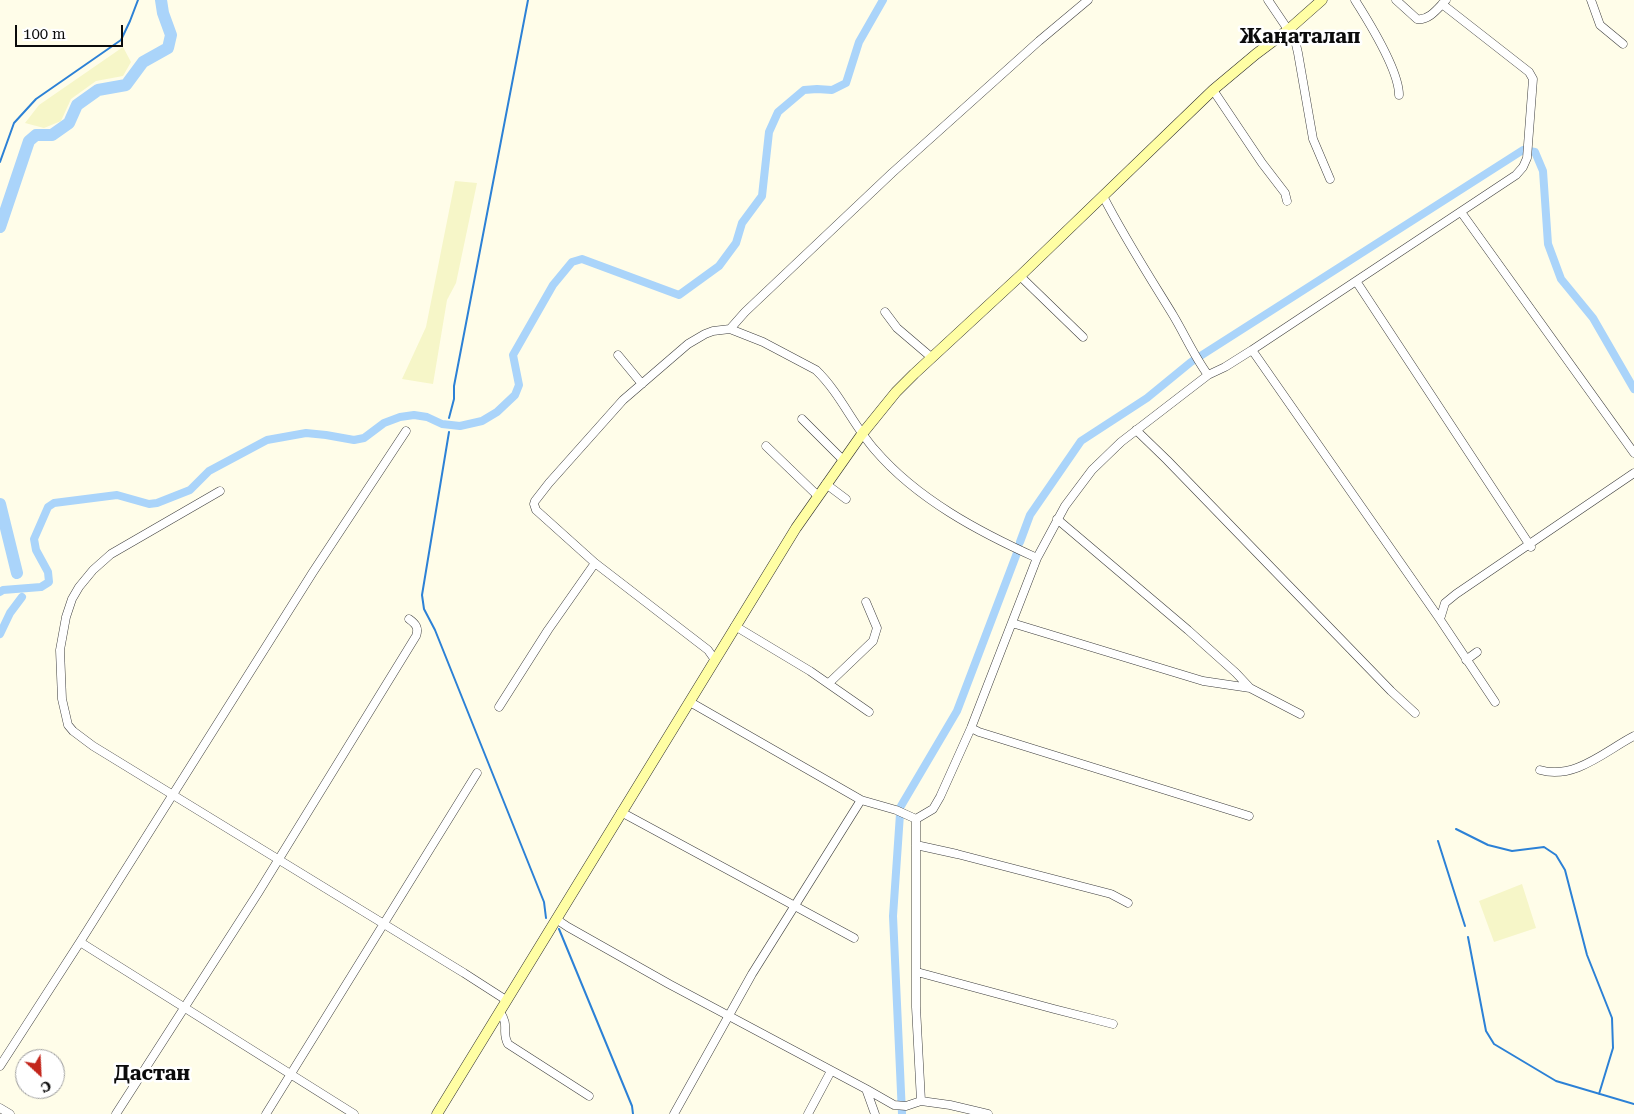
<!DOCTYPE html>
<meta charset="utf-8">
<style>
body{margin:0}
#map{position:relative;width:1634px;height:1114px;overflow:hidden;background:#fffde9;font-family:"Roboto Serif",serif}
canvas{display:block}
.north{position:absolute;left:15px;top:1049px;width:50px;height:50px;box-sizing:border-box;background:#fff;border:1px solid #9d9d9d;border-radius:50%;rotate:155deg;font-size:14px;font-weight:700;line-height:20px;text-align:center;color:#0b0b0b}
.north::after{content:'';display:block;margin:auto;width:18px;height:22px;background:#c3251b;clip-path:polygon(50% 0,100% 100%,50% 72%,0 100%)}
.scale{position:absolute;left:15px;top:25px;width:108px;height:22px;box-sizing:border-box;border:2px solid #0b0b0b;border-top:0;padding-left:6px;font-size:15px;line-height:18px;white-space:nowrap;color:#0b0b0b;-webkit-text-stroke:4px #fff;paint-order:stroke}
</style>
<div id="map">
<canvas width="1634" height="1114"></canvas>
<div class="north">С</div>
<div class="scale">100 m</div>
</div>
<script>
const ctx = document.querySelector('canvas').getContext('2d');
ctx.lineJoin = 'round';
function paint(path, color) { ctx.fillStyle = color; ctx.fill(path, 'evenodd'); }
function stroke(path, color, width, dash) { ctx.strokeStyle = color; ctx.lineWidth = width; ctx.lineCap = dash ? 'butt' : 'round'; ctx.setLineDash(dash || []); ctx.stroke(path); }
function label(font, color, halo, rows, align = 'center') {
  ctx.font = font + ' "Roboto Serif",serif'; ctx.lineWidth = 5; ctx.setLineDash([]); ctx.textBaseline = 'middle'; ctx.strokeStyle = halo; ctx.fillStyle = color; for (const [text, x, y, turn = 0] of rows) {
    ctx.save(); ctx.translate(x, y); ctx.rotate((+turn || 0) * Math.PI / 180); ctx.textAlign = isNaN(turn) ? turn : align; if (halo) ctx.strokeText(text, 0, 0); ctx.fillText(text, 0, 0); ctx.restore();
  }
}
const farmland = new Path2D(`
 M123,47L131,62L123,76L96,81L71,99L61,121L44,128L25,123L39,105Z
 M455,181L477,183L456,283L447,300L433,384L402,379L426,327Z
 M1522,884L1536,928L1494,942L1479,901Z`);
const stream = new Path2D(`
 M0,162L14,123L36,99L121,40L130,21L138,0
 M449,418L454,399V386L528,0
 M449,432L422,595L424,609L435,630L544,902L546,918
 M1456,829L1488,845L1512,851L1544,847L1556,855L1565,870L1587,955L1612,1018L1613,1048L1599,1094
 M1438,841L1465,926
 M559,929L632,1106L633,1114
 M1468,937L1486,1031L1494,1044L1556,1081L1634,1104`);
const canal = new Path2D(`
 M1020,542L1030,515L1081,441L1147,398L1191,362L1523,150L1535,152L1543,171L1548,244L1561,279L1593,318L1634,389
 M0,592L3,590L41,587L49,582L48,572L36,550L34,539L48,507L54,503L117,495L149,504L157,503L190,490L209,471L267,440L306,433L326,435L354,440L364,438L384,423L400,417L414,415L427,417L442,424L460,426L482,421L497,412L515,395L519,385L513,355L553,285L572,262L582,259L679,295L719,266L736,243L742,223L762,196L769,132L778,112L804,90L817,89L832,90L846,83L859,42L883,0
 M0,634L10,613L22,597
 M901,806L957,711L1017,553
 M900,814L893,916L902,1114`);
const river = new Path2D(`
 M0,227L29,141L36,135H52L69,123L77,105L98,90L126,85L143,62L168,48L171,35L163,13L161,0
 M0,504L17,573`);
const minor = new Path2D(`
 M1268,0L1295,40L1298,53L1313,139L1330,179
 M1355,0C1369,22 1399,70 1399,95
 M1396,0L1417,19C1429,21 1438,8 1446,0
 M1591,0L1600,25L1623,44
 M1213,90L1262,163L1285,193L1287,201
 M1103,196C1124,237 1149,276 1173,315C1185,335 1194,356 1208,375
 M1461,212L1634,453
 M1020,276L1083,337
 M1356,281L1531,547
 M885,312L897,328L931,357
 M730,329L745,312L892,173L1039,41L1088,0
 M1252,350L1439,618L1495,702
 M618,355L642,384
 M802,419L843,460
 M1136,430L1167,460L1391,691L1415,713
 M766,446L818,496
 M826,484L846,499
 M220,491L111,554L93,570L79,587L72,599L66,617L60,650L62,699L68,725L73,731L93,746L464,973L506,1000
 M1057,519L1188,630L1236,673L1250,688
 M1439,618L1441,616L1445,603L1456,594L1634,473
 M1012,623L1203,681L1250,688L1300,714
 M735,626L810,671L869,712
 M715,660L708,650L595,563L536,510L534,504L535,501L549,483L623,400L688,344L705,334L713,331L730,329L763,342L816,370C840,393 853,425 875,450C917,499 979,532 1037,558
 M1466,660L1477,652
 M829,683L873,641L877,628L866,602
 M690,702L861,800L896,810L916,819L933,809L940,797L971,728L1037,558L1065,506L1092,470L1121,442L1208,375L1225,367L1252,350L1516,175L1523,167L1527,158L1533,79L1529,72L1442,4
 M499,707L548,630L595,563
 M971,728L979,732L1249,816
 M1540,770C1575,780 1605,751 1634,736
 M621,812L854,938
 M916,819V1007L921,1101
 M916,845L957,854L1111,894L1128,903
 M556,919L568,927L669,984L866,1089L894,1105L906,1106L921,1101L950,1105L988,1114
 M80,942L354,1114
 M917,972L1054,1009L1113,1024
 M500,1012C510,1026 501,1032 508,1044L589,1096
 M0,1066L80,942L313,572L406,431
 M866,1089L875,1114
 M0,1108L10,1114
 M116,1114L258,893L416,636C419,628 416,624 409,619
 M266,1114L477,773
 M674,1114L752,974L861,800
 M808,1114L831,1071`);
const secondary = new Path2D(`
 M437,1114L796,528L862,434L896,392L914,374L1020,276L1213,90L1256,54L1288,30L1322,0`);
const quarterNames = [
 ["Жаңаталап",1300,37],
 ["Дастан",152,1074]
];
paint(farmland, '#f6f6c8');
stroke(stream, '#2c81d6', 2);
stroke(canal, '#aad4fa', 8);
stroke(river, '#aad4fa', 12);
stroke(minor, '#3e3e3e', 9);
stroke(secondary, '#2d2d2d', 11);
stroke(minor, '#fff', 8);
stroke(secondary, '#fffea4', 10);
label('bold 20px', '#0b0b0b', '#fff', quarterNames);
</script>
